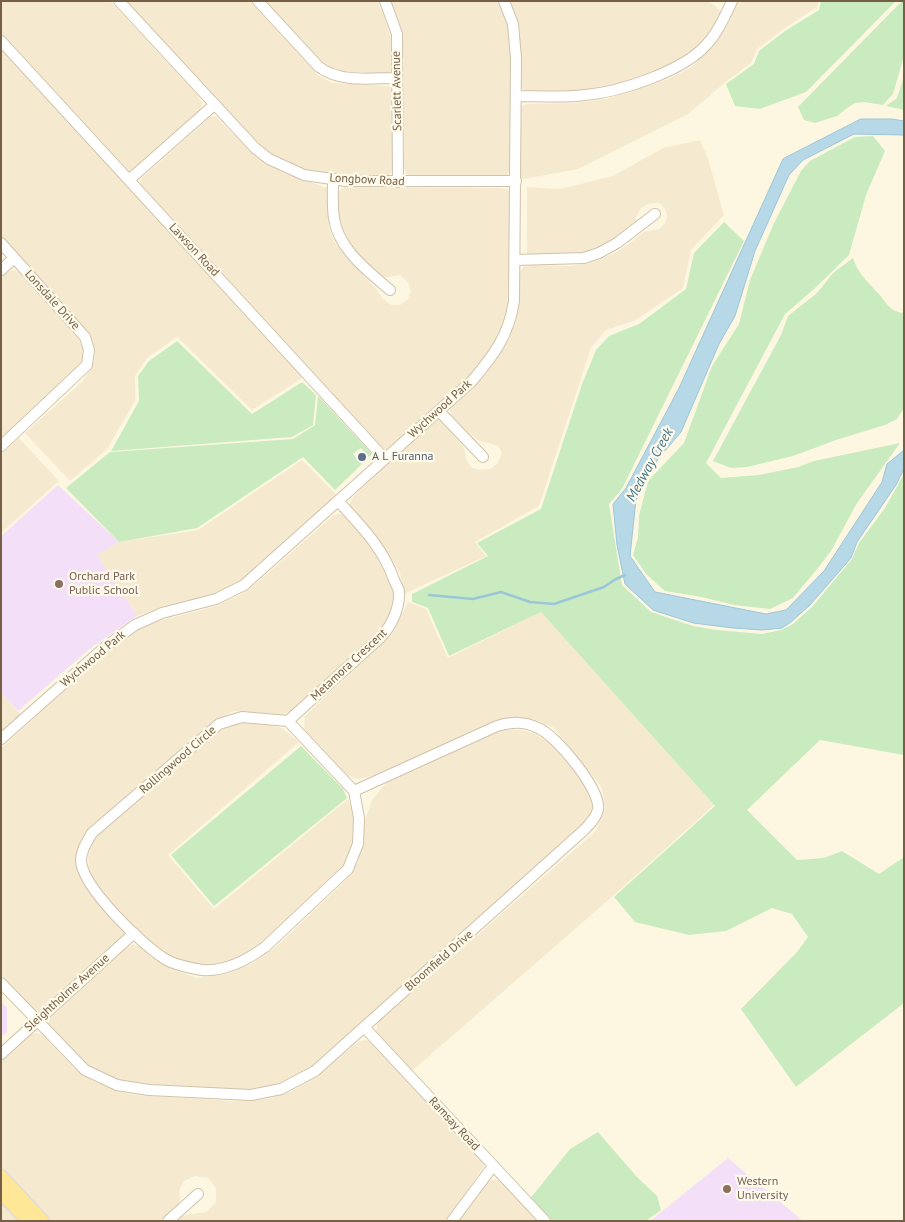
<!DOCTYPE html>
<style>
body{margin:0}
#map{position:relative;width:905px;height:1222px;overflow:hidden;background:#fdf7e2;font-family:"PT Sans",sans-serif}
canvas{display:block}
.frame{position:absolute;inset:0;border:2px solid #755f47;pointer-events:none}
</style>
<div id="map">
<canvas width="905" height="1222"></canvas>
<div class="frame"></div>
</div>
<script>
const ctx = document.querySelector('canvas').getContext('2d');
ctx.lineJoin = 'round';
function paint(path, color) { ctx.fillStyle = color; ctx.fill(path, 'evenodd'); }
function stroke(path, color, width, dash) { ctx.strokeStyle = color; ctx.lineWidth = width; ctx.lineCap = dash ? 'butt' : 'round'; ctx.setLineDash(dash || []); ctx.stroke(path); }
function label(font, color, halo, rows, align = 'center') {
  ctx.font = font + ' "PT Sans",sans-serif'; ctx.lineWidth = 4.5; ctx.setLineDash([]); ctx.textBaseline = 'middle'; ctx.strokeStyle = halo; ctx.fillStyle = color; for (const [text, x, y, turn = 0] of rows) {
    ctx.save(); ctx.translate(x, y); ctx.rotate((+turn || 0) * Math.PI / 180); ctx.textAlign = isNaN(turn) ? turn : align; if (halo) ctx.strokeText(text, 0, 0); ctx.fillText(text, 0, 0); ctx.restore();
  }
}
const residential = new Path2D(`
 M1,1H110L196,93L202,103L201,110L132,172H128L1,35Z
 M124,1H250L318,75L332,83L389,86L393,91V170L388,176L319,174L296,167L275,157L252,139Z
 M263,1H378L384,15L392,41L394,66L392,71L385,74H342L319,63Z
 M389,1H498L508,27L511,53L510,169L507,175L502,177L411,176L406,173L404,167V62L402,40Z
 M510,1H708L716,6L721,13L703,44L667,68L610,87L582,92H528L521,88L515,18Z
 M738,1H819L817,7L785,28L757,49L751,63L727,81L688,114L578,169L519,180L521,108L523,105L528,104L575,103L607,99L668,79L690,68L706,53L720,34Z
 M1,49L304,377L252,410L177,337L147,358L135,376V401L107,449L70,481L25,433L82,382L93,366L95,352L93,341L85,330L1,236Z
 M215,116L257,157L284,173L327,188L329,193V228L335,243L376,289L383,299L391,305H400L407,300L411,292L408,282L400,275L382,278L377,276L343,237L338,223L339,191L345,187L498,188L506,189L510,192L509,282L507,310L498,337L488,355L472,373L393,446L386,450L380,448L141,188L140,182L142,178L210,117Z
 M700,140L708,159L724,215L691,250L683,288L636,320L606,330L591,348L539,506L475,542L486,556L404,594L400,573L391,558L349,505L353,497L433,421L439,419L463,446L467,461L471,467L479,470L490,469L498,463L502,453L498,446L478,440L471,435L452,416L449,409L488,372L509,339L519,302V274L523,267L531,265L571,266L590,263L613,254L630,243L643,232L659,229L665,223L667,216L665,209L659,203H651L641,208L636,217L637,225L601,248L581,254H527V187L560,189L613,176L663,148Z
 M13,270L19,272L79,340L83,350L82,362L74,373L1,438V276L7,272Z
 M19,438L59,481L1,533V453Z
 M302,460L338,496L246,577L229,588L210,596L158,608L137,616L97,555L119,542L198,530Z
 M341,514L347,518L373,549L387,574L395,595L392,612L383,629L293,711L278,715L234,711L217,720L87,833L77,857L78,870L88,889L119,925L124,931V938L47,1008L40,1011H35L1,974V748L113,647L137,629L159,621L216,606L241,594L257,583L334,515Z
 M408,602L426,609L448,658L541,612L714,805L613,896L412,1071L379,1037L376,1031L378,1022L596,831L605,808L602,788L554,728L533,719H509L483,727L376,775L358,779L345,775L304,733L305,716L392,634Z
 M1,693L21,715L1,733Z
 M247,722L266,724L282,728L299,742L168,855L214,909L348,799L354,813L356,835L347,862L332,882L257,949L235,961L210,966L192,965L168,957L144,937L96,886L89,868L88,853L95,838L109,824L215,733L231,725Z
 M500,730H522L536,734L550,743L590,789L593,804L591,816L310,1070L283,1085L254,1092L119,1082L90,1068L55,1035L48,1025L49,1019L123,950L132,945L139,946L153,958L174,970L198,978L227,974L253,963L278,945L344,882L358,862L363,840L365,820L372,800L387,782Z
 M37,1033L42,1035L76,1070L93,1081L117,1091L135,1095L234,1101L266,1099L292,1091L317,1076L359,1041L366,1040L374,1043L481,1159L484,1166L446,1221H177L181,1216L206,1212L216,1202V1188L208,1178L195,1176L184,1181L179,1191L180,1199L177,1208L162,1221H48L1,1170V1061L31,1034Z
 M496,1179L505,1185L538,1221H459L488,1181Z
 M1,1200L21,1221H1Z`);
const education = new Path2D(`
 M58,485L119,542L97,555L137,616L92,647L18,711L1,693V536Z
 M1,1001L7,1008V1032L1,1037Z
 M728,1158L803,1221H650Z`);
const green = new Path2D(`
 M821,1H896L806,92L760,109L735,106L726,84L754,64L759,51L785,31L819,10Z
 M902,1H904V56L893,94L883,105L864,102L855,103L847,108L837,116L815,123L804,120L798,107Z
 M904,76V110L886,106L897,98Z
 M873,136L885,151L866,195L849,255L814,289L785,314L706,463L721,478L759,475L798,467L814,461L900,443L857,503L831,551L817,569L793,598L770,609L734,605L701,597L665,591L646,574L633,555L638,538L639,516L648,481L684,443L712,366L739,324L750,280L774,223L801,171L810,161L855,137Z
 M724,222L744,241L622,489L609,504L622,585L651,612L693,626L717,630L762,634L781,630L793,624L812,607L852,559L859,543L885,508L904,474V755L820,740L747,810L797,860L824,858L842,851L879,874L904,857V1003L796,1087L741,1009L797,952L808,937L792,914L772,908L726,931L689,935L635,922L614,897L715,806L541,612L449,656L428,608L412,602V594L488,556L477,543L541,509L582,384L596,350L609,336L639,324L686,289L694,253Z
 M853,258C858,273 866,280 876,291C886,300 888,312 904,313V408L897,419L885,425L836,440L793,456L747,467L731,468L713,461L781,335L788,316L817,293L833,273Z
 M177,341L252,414L302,382L316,395L313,425L292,437L111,451L139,401L138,376L149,361Z
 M318,396L372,454L369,457L361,448L353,454L362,464L335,490L303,457L197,528L119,542L66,488L110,452L293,439L315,425Z
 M301,746L343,789L347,798L214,906L171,855Z
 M598,1132L636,1176L657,1196L661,1210L646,1221H548L529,1200L570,1149Z`);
const water = new Path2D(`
 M861,119H892L904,121V135L854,134L803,160L789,175L755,251L735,316L719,344L681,432L658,459L636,500L630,556L655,592L766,614L786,610L824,571L882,482L887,464L904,450V469L896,485L857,542L851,558L810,605L791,622L782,628L762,630L733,628L693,623L653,610L625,584L617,545L613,504L626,488L679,388L783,159Z`);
const stream = new Path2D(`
 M429,595L473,599L501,592L530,602L554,604L604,587L616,579L625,575`);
const minor = new Path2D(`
 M119,1L255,148L269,159L304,175L346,181H516
 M258,1L319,67C341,83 371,78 397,78
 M385,1L397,34L398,182
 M1,41L385,459
 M516,96C539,96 562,98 585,95C620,92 684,71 707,44C718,32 725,16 732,1
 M333,179C333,192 332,206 334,218C338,249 368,271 390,290
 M129,180L214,105
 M1,243L85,337L89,350L87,365L1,446
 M515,260L584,258L599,253L617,243L655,214
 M1,270L14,258
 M439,411L483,457
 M242,717L288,721L354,791L359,818L358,844L348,869L265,947C247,960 225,972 202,970C190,968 175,965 165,959C142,945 83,888 81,861C81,850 87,842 92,833L219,724Z
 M288,721L381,637C392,625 400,608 399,591C398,588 396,584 394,580C384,549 361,526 339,502
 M1,739L105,647L135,625L162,613L216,599L244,585L472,381C494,355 509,335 514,301L516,58L513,24L504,1
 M1,983L85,1070L117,1085L149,1090L251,1095L281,1089L315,1071L583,831C589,825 597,817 598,809C601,790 556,735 538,728C524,721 512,722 497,726L354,791
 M364,1027L545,1221
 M1,1054L134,933
 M168,1221L198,1194
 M452,1221L493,1166`);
const major = new Path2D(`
 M1,1176L43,1221
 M1,1193L28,1221`);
const markers = [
 [362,457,5,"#5c6f8a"],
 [59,584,5,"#8d6e63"],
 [727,1189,5,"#8d6e63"]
];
const streetNames = [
 ["Scarlett Avenue",397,91,-91],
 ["Longbow Road",367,180,3],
 ["Lawson Road",194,250,47],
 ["Lonsdale Drive",52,300,48],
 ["Wychwood Park",440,409,-42],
 ["Wychwood Park",93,659,-40],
 ["Metamora Crescent",349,665,-43],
 ["Rollingwood Circle",178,760,-41],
 ["Bloomfield Drive",439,961,-41],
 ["Sleightholme Avenue",67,993,-42],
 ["Ramsay Road",454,1124,47]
];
const serviceNames = [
 ["A L Furanna",372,457]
];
const educationNames = [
 ["Orchard Park",69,577],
 ["Public School",69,591],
 ["Western",737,1182],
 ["University",737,1196]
];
const waterNames = [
 ["Medway Creek",650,465,-61]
];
paint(residential, '#f5ead0');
paint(education, '#f4dff9');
paint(green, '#caebc0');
paint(water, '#b6d8e7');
stroke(water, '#9bc6d9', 1);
stroke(stream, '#9bc6d9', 2.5);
stroke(minor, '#d0c2ab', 12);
stroke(major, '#e1dcd7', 15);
stroke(minor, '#fff', 10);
stroke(major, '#fee897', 12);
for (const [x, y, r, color] of markers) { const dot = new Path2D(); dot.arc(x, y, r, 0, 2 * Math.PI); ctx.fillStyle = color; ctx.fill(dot); stroke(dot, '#fffae9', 2); }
label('12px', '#755f47', '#fffae9', streetNames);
label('12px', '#4e5e75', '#fffae9', serviceNames, 'left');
label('12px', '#785e54', '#fffae9', educationNames, 'left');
label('italic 14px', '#437891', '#fffae9', waterNames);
</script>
